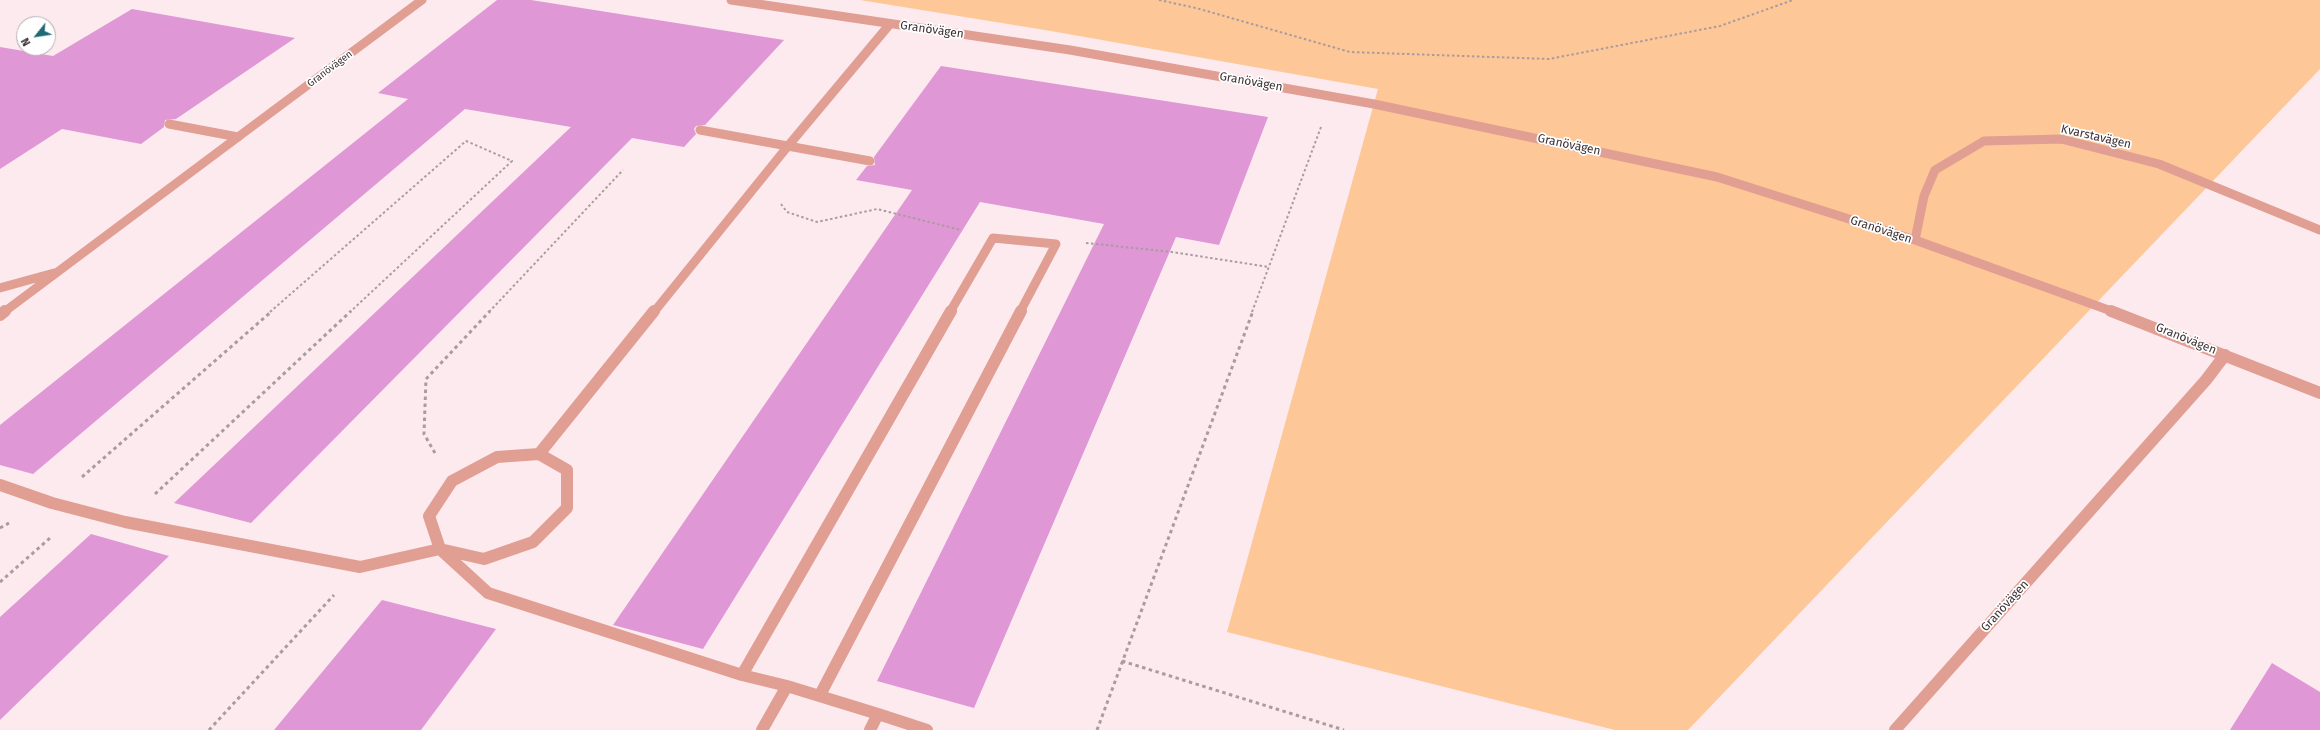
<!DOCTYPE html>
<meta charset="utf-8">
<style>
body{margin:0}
#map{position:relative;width:2320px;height:730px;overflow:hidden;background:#fdeaef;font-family:"Fira Sans",sans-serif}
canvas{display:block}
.north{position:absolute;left:16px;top:16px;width:40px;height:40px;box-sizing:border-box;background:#fff;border:1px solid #b2adae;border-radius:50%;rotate:240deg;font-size:11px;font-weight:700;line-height:16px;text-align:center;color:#3e3235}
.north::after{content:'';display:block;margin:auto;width:14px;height:18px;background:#1f6974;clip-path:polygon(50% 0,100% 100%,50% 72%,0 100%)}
</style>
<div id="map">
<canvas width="2320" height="730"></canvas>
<div class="north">N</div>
</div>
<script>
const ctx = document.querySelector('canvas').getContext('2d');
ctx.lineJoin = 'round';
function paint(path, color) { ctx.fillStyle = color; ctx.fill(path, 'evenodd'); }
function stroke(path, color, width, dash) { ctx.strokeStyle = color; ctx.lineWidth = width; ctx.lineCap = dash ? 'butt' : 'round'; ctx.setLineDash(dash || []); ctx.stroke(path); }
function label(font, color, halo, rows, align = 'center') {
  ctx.font = font + ' "Fira Sans",sans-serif'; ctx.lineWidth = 3.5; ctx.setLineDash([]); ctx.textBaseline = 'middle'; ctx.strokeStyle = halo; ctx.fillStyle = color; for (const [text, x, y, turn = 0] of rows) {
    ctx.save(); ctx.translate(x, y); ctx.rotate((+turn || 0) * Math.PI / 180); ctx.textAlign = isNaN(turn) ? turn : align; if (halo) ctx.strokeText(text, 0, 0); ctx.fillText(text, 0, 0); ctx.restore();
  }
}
const green = new Path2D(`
 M860,0H2320V69L1688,730H1615L1227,632L1378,89L1051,31Z`);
const building = new Path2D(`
 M497,0H531L784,40L705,125L696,126L694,129L696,134L684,147L632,138L251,523L174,503L571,127L465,109L33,474L0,465V425L408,99L378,93Z
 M132,9L295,38L176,119L165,120L164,127L141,144L62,129L0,169V47L53,56Z
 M941,66L1268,117L1219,245L1176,237L974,708L877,681L1104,224L980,202L703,649L613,625L912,190L856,180L867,166L875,165L874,157Z
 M91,534L169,556L0,720V617Z
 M382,600L496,629L421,730H274Z
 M2272,663L2320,692V730H2230Z`);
const pathFar1 = new Path2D(`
 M1159,0L1196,8L1350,52L1549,59L1720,26L1793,0
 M781,204L787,212L817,222L877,209L961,230
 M1086,243L1172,252L1269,267
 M270,312L466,141L512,161L350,312
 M489,312L623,170
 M1252,312L1321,127`);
const path = new Path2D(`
 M435,453L424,434L426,379L490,311
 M82,477L272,311
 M155,494L351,311
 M0,528L9,523
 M0,582L50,538
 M1122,661L1344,730
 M209,730L334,595
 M1097,730L1253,311`);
const serviceFar1 = new Path2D(`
 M169,124L238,137
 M700,130L870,161
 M0,288L54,273
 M4,312L238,137
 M654,312L788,146
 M950,312L993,238L1056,244L1020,312`);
const service = new Path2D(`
 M0,315L5,311
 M539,454L567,470V508L533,542L484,559L440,549L429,516L452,481L497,457Z
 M539,454L654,311
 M0,485L52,503L125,522L360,567L440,549L488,593L742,675L951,311
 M742,675L787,686
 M820,695L1021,311
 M878,714L927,730
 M762,730L787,686L878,714L870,730`);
const minorFar1 = new Path2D(`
 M731,0L1070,50L1374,104L1717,177L1915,240L2114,312
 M238,137L422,0
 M788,146L890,24
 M1915,240L1924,196L1935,170L1984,141L2061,139L2159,164L2320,230`);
const minor = new Path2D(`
 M2111,311L2320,393
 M1895,730L2206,380L2225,355`);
const farStreetnames = [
 ["Granövägen",330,69,-37]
];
const streetNames = [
 ["Granövägen",932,30,8],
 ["Granövägen",1251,82,10],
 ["Kvarstavägen",2096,137,13],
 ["Granövägen",1569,145,12],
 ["Granövägen",1881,230,18],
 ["Granövägen",2186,339,22],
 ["Granövägen",2005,606,-48]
];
paint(green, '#fec797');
paint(building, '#df97d6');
stroke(pathFar1, '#ab9b9f', 2, [2.5, 2.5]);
stroke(path, '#ab9b9f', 3, [3.5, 3.5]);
stroke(serviceFar1, '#e09f92', 9);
stroke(service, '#e09f92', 12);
stroke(minorFar1, '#e09f92', 9);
stroke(minor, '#e09f92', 12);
label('10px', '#3e3235', '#fff', farStreetnames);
label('12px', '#3e3235', '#fff', streetNames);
</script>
